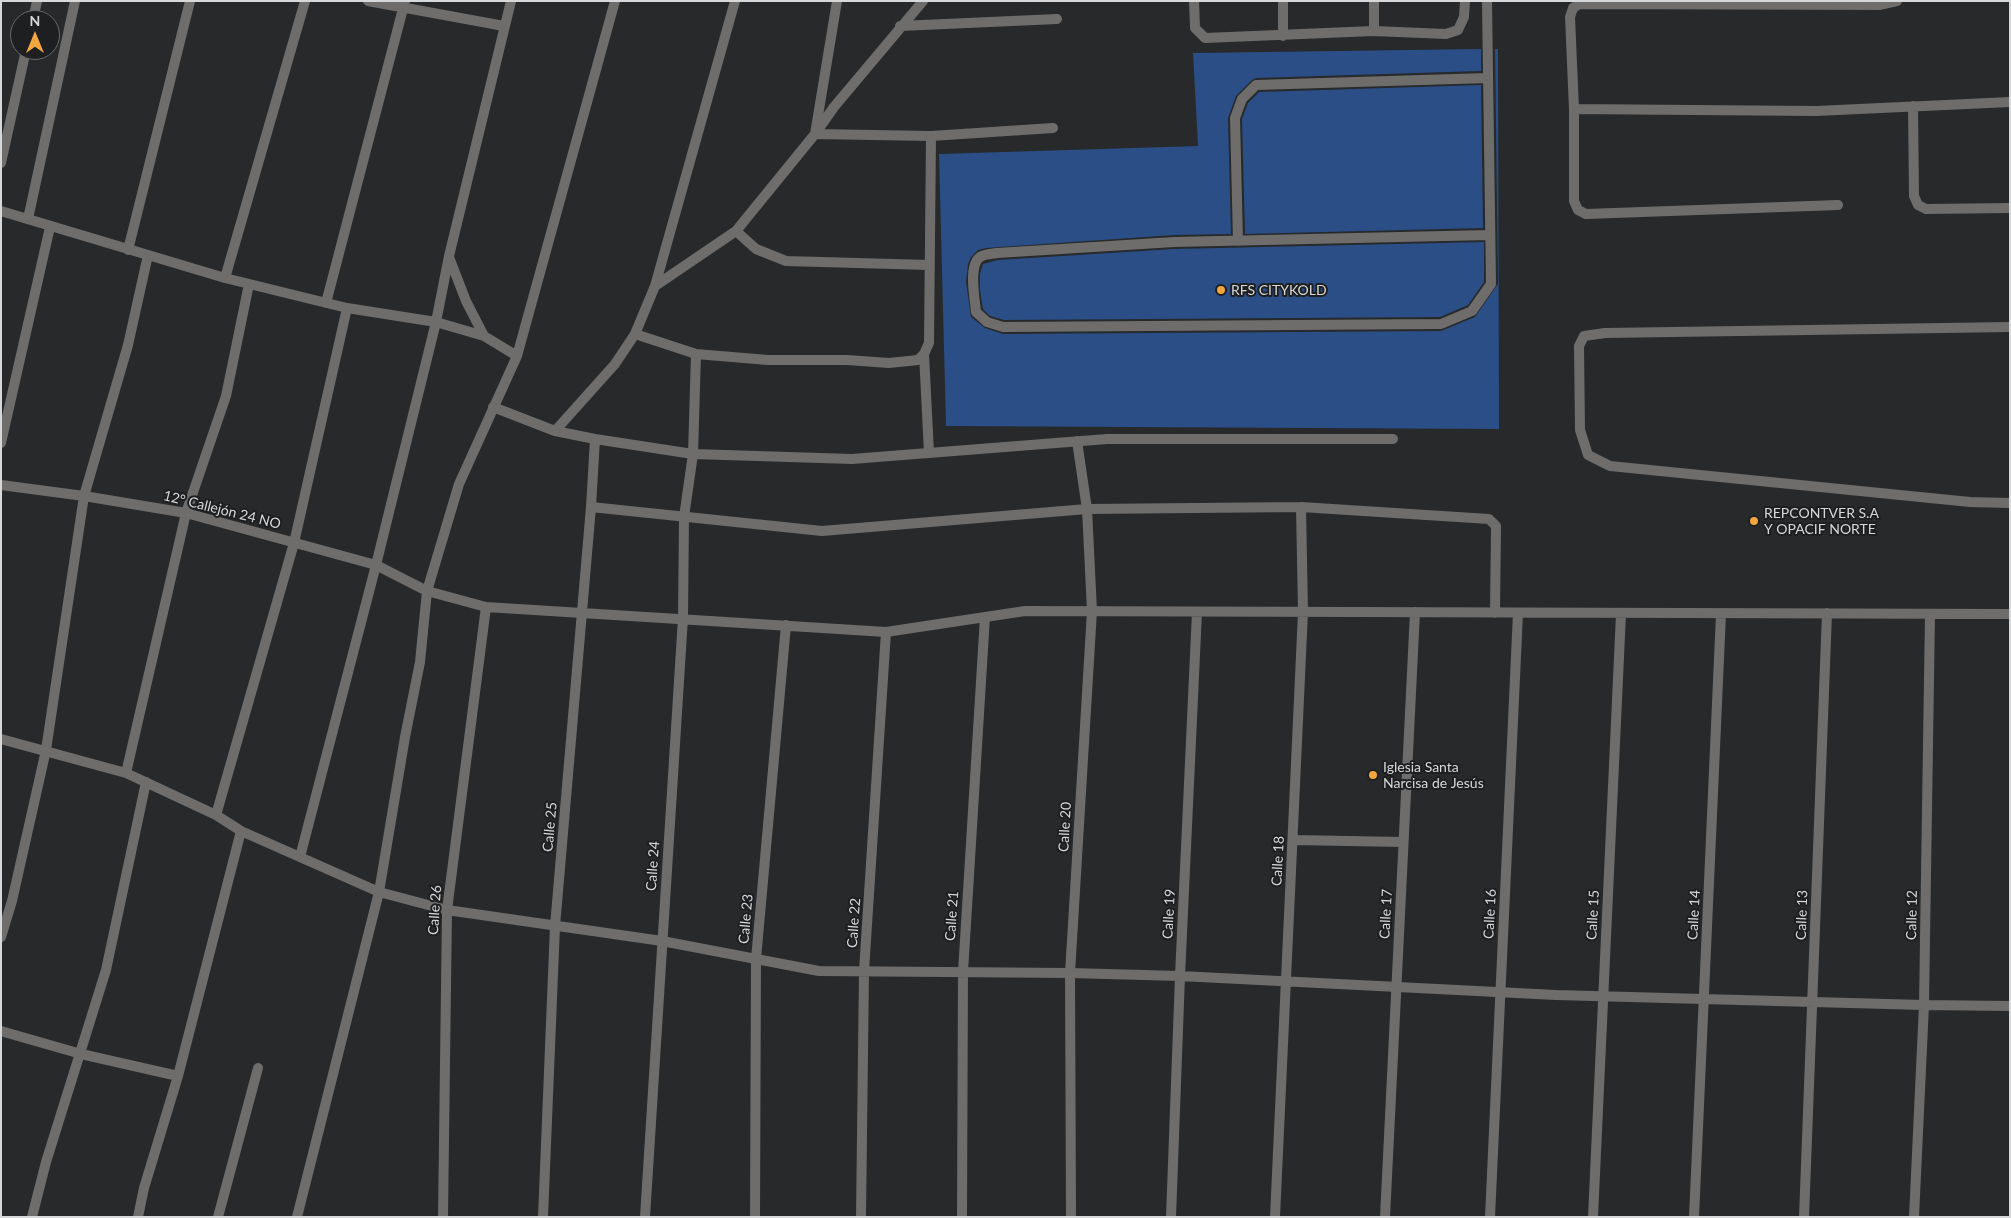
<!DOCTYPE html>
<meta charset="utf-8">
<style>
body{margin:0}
#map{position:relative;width:2011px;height:1218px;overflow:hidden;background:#27292b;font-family:Lato,sans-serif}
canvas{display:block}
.frame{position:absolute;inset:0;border:2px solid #d7d8da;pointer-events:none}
.north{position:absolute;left:10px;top:10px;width:50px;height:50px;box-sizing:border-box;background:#1e1f21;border:1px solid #68696b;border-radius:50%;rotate:0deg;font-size:14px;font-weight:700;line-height:20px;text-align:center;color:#d7d8da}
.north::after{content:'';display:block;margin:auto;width:18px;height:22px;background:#f1a63f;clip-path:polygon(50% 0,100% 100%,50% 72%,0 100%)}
</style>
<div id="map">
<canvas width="2011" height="1218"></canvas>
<div class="frame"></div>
<div class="north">N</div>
</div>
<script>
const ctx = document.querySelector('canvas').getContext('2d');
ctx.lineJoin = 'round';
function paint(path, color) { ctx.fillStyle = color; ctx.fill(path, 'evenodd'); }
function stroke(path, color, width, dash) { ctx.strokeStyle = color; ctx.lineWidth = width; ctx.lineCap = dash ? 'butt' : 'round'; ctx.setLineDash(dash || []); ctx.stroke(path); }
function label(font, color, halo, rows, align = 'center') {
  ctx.font = font + ' Lato,sans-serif'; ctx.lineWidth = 4; ctx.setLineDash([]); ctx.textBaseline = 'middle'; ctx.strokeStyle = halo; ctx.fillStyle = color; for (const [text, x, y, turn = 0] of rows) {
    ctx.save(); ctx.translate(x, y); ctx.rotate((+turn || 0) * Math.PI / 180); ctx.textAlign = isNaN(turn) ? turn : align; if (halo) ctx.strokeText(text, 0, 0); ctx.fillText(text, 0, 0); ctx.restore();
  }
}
const building = new Path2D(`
 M1481,49V71L1256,78L1252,80L1236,96L1228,118L1231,234L1174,235L986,248L978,250L971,257L968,264L966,282L971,317L985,328L1003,334L1441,331L1475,317L1498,284L1495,49H1498L1499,429L946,426L939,154L1198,146L1193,53Z
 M1481,85L1483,228L1245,234L1242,119L1248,103L1259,92Z
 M1484,242V282L1468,305L1440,317L1004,320L990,316L983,309L980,290V274L983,264L998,260L1174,249Z`);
const lane = new Path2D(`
 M1487,1L1491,284L1472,311L1441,324L1003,327L987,322L976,312C975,299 967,262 982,256C986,254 992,254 997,253L1174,242L1490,235
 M1238,241L1235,118L1242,99L1256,85L1488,78
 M2010,327L1605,333L1584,336L1579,346L1580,430L1588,455L1610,466L1970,502L2010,503`);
const street = new Path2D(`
 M368,1L504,26
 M837,1L815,134L931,136L1053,128
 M1194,1L1195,28L1205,38L1374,31L1446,34L1458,30L1464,17L1465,1
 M1897,1L1879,5L1579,4L1573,8L1570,17L1574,109L1816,111L2010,102
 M33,20L37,1
 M900,26L1057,19
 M1374,31V1
 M1283,36V1
 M1913,106L1914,196L1918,205L1926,209L2010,208
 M1574,109V201L1578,210L1586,214L1838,205
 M1,163L26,50
 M1,211L225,278L347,308L436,322L484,336L517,356L459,484L427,591L420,662L405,737L379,892L297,1217
 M28,219L75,1
 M736,231L756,249L786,261L929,265
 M128,250L190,1
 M449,257L466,301L484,336
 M225,278L305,1
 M655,286L736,231L815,134L834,107L923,1
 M326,303L405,1
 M635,334L696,354L768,360H847L889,363L918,360L924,354L929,343L931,136
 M924,354L929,453
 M517,356L615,1
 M493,407L555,431L595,439L693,454L852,459L1107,439H1393
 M555,431L615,364L635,334L655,286L735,1
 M1,443L50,227
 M1,485L84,496L186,513L376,565L427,591L486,607L886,632L1025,611L2010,614
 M591,507L822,531L1087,509L1301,507L1489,519L1496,526L1495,613
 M1,739L126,773L216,815L241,831L379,892L447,910L662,941L819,971L1070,973L1180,976L1556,995L1924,1005L2010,1006
 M126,773L186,513L226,396L249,284
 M216,815L294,543L347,308
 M1293,840L1403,842
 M300,857L376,565L436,322L449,256L511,1
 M1,937L12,901L46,750L84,496L128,345L148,255
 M1,1031L81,1054L178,1076
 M32,1217L46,1162L106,970L146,782
 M138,1217L144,1188L178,1076L241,831
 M218,1217L258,1068
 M443,1217L447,910L486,607
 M543,1217L555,926L591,507L595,439
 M645,1217L683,618L684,517L693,454L696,354
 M755,1217L756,959L786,625
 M861,1217L864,971L886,632
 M962,1217L963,972L985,617
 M1071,1217L1070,973L1092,611L1087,509L1077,441
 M1171,1217L1180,976L1197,612
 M1275,1217L1303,612L1301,507
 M1385,1217L1415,612
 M1490,1217L1518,613
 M1593,1217L1621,614
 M1694,1217L1721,614
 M1804,1217L1827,613
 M1914,1217L1924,1005L1930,614`);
const markers = [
 [1221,290,5,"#f1a63f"],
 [1754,521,5,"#f1a63f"],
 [1373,775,5,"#f1a63f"]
];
const poiNames = [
 ["RFS CITYKOLD",1231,290],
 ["REPCONTVER S.A",1764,513],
 ["Y OPACIF NORTE",1764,529],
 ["Iglesia Santa",1383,767],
 ["Narcisa de Jesús",1383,783]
];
const streetNames = [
 ["12° Callejón 24 NO",222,510,14],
 ["Calle 25",550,827,-85],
 ["Calle 20",1065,827,-87],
 ["Calle 18",1278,861,-87],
 ["Calle 24",653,866,-86],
 ["Calle 26",435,910,-86],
 ["Calle 19",1169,914,-87],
 ["Calle 17",1386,914,-87],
 ["Calle 16",1490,914,-87],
 ["Calle 15",1593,915,-87],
 ["Calle 14",1694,915,-87],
 ["Calle 13",1802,915,-88],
 ["Calle 12",1912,915,-89],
 ["Calle 21",952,916,-86],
 ["Calle 23",746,919,-85],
 ["Calle 22",854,923,-86]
];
paint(building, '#2a4e85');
stroke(lane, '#6e6d6c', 10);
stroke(street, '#6e6d6c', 10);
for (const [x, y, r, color] of markers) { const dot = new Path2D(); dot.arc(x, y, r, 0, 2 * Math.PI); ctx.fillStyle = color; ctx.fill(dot); stroke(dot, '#1e1f21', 2); }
label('14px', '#d7d8da', '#1e1f21', poiNames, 'left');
label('14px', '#d7d8da', '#1e1f21', streetNames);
</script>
